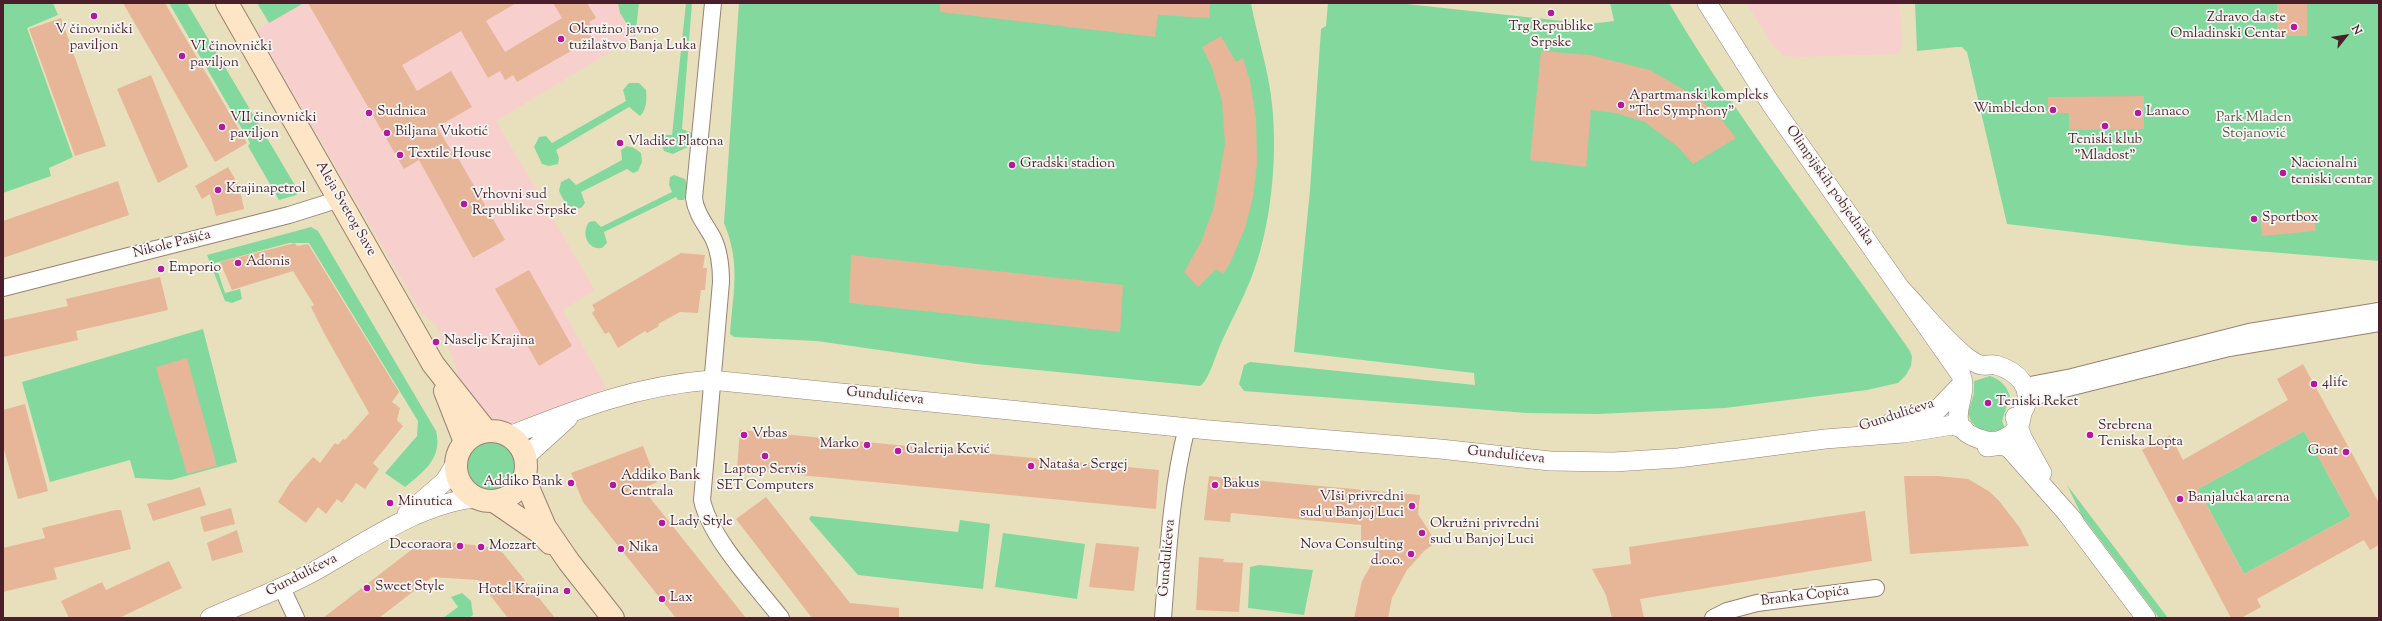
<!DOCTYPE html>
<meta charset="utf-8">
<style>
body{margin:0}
#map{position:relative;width:2382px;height:621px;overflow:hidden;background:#e8e0bc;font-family:"Sorts Mill Goudy",serif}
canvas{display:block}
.frame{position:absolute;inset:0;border:4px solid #4a1f2b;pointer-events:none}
.north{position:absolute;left:2326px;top:16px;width:40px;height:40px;-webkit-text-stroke:3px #f6f6f2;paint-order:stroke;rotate:60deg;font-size:11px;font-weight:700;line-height:16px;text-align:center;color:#4a1f2b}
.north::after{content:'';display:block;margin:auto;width:14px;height:18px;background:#4a1f2b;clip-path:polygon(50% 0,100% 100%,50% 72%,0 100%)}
</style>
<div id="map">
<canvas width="2382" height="621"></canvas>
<div class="frame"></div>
<div class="north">N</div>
</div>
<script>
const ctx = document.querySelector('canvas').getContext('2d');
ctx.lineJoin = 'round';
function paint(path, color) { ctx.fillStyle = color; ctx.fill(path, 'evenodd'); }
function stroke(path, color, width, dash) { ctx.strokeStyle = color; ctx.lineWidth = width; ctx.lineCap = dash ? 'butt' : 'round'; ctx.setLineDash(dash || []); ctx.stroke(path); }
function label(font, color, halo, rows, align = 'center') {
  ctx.font = font + ' "Sorts Mill Goudy",serif'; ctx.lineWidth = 3.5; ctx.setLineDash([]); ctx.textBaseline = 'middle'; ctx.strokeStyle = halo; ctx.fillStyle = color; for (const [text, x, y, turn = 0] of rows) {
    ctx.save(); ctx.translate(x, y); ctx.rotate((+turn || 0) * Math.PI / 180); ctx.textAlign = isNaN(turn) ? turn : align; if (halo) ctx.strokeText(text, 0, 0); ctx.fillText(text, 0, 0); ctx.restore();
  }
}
const built = new Path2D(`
 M304,3H639L635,37L496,121L595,290L563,310L606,388L514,426L487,417L462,386L450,350L435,324L421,312L256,30Z
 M1746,3H1900L1902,49L1895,54L1802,57L1783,56L1773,46Z`);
const green = new Path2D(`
 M3,3H53L58,15L27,28L73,157L49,168L51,176L3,193Z
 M169,3H187L299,192L296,195L279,200L248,146L250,143Z
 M257,3H304L269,23Z
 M618,3H639L635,37L620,13Z
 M686,3H692L682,129L692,133L693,143L690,146L673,154L664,151L660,141L664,135H672Z
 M739,3H1251C1257,36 1269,71 1272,104C1278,158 1271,230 1250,281C1242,301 1231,321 1222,341C1217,351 1208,383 1200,386L976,364L817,341L734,337L730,334C733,292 741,264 724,223Z
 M1328,3H1398L1590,24L1614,21L1610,3H1669C1741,125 1829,235 1910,351L1912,357L1911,366L1906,375L1898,383L1867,390L1725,408L1598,414L1527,413L1244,391L1239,384L1244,365L1250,362L1475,385L1474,373L1294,352L1310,190L1321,29L1326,26Z
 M1915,3H2379V261L2183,245L2007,224L1967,52L1962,47H1957L1917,51Z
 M629,83H639L646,90C647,99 647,109 640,116L629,107L556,150L559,158L558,164L549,166L542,164L534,147L539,137L546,136L552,143L626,101L623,90Z
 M627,146L634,148L641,153L642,162L638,171L633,173L627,169L581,192L585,203L581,208C568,210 564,202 559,191L561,182L569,178L576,185L622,160L621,150Z
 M674,175L685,179L688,186L684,200H678L676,197L604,232L607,243L602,248C587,250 581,233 589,222L595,221L601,227L672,192L669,185L670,177Z
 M311,227L318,231L436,431C443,457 424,472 405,487L385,473L417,436L418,421L309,243H289L215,263L225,293L240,289L242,299L232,303L225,301L207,255Z
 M203,329L237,462L171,480L135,478L130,460L50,482L22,382Z
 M1990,376C2001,380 2006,385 2010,396L2002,421L2005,428C1990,435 1972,431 1968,413L1974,393V381Z
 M2304,431L2351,516L2244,574L2198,489Z
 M466 467a25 25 0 1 1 50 0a25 25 0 1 1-50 0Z
 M2067,485L2168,618H2159L2082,516Z
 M811,516L958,532L960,520L990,524L983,589L858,575L809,519Z
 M1003,533L1085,544L1077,599L995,587Z
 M1259,565L1313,570L1304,615L1248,608L1250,567Z
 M462,593L471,601L473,615L469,618H443L458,607L451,597Z`);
const building = new Path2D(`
 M123,3H165L247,143L215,162Z
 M308,3H516L486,21L505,52L562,18L553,3H587L596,18L589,22L594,30L589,33L592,39L517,82L513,75L505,80L500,71L488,78L461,31L402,65L417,91L451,71L472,107L437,127L452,152L454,151L505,240L473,258L419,160L404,169Z
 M940,3H1210L1209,18L1158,15L1155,37L940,12Z
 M2277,3H2307V36H2277Z
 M61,18L106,146L75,156L29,29Z
 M1221,36L1236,62L1243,58L1250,81L1256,118L1257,164L1253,197L1245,228L1230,263L1223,274L1216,269L1198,287L1184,272L1201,242L1214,207L1225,144L1222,101L1211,65L1202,47Z
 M1541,51L1590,55L1650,70L1700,99L1721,119L1736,138L1693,164L1678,147L1645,122L1616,113L1591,110L1586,167L1530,160Z
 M151,75L188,167L158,183L117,89Z
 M2144,96V129L2069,130V113H2048V97Z
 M228,167L239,186L244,209L216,216L210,194L202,199L195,186Z
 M118,181L129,215L3,258V221Z
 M2313,211L2316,231L2262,236L2260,218Z
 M295,243L297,246L308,244L399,392L392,402L400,408L397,420L403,426L373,463L379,469L365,489L356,483L342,503L337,499L326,514L318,507L306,523L278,502L290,483L313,457L320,463L335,443L338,445L343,439L345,440L369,413L324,333L311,307L314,305L293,271L232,290L220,262Z
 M681,253L705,255L703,268H707L705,290H701L698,313L680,312L658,324L659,326L647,333L645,331L618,348L609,332L605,334L592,313L595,310L592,305Z
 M851,255L1123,285L1120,332L849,303Z
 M529,270L572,346L539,366L495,289Z
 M160,277L168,310L76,331L78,340L3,357V320L68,306L66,299Z
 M187,358L217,466L187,474L156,367Z
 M2303,364L2379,503V545L2370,550L2364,540L2257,599L2261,607L2241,618H2231L2142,450L2170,435L2183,460L2288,400L2277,379ZM2304,431L2351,516L2244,574L2198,489Z
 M25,404L48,491L18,499L3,446V410Z
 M740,430L1159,470L1156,509L737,469Z
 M643,446L657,482L643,489L746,618H676L583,502L571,473Z
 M1209,476L1420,495L1418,514L1436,542L1424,551L1407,570L1392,598L1388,618H1354L1362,581L1378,553L1361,542V525L1231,513L1230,522L1204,520Z
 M1904,476H1938L1968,479L1990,492L2000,502L2020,528L2029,546L1910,554Z
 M200,487L206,505L153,521L147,504Z
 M766,497L850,603L899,608V618H812L736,519Z
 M231,508L235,524L204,532L200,517Z
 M115,510H121L131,549L54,568L57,579L3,592V548L45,538L42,528Z
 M1865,511L1872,561L1640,599L1644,618H1612L1606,595L1592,569L1631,564L1629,547Z
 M237,530L243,552L212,561L207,543Z
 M437,540L494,548L503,553L555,618H508L478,580L432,577L379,618H323L419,544Z
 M1096,543L1139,547L1134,591L1089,587Z
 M1199,557L1224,559L1223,562L1243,563L1239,612L1196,610Z
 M169,561L182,588L119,618H69L61,601L102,582L106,590Z`);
const minor = new Path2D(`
 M713,3L694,198C696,214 706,225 713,238C720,252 721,267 721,282L702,500C710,538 757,587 781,618
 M3,288L289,215L340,199
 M2025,386L2072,377L2249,332L2379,311
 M2028,398L2229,348L2379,323
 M282,588L296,618
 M1163,618C1168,554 1171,489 1187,427
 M1713,618L1727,611L1757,603L1876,588`);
const tertiary = new Path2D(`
 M1707,3L1771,104L1961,375C1971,399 1937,427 1983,440C1995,444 2007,439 2016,430C2022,424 2020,417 2023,411C2036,389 2017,371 1996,365C1991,364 1986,366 1981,365C1976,364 1969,359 1965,356C1941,336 1921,310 1900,288
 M2015,417L2022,437L2042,473
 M1879,427L1938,409L1961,385
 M509,436C580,408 635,386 711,380L1209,430L1440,449L1550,461L1614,462L1678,458L1825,439L1903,433L1953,425L1964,429
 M1987,447L2003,445L2010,449L2074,521
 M525,457L568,418
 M2066,512L2146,618
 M407,514L445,481L456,463
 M210,618C244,603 280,590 313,572C362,545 419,503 476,498`);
const secondary = new Path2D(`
 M227,3L433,364L486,431
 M445,391L465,442
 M456 466a35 35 0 1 1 70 0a35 35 0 1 1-70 0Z
 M524,478L545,527L569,562L613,618
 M494,501L539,532L550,543`);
const markers = [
 [1551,13,4,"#b5179e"],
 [94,16,4,"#b5179e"],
 [2294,27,4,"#b5179e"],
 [561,39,4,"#b5179e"],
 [182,56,4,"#b5179e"],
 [1621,105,4,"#b5179e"],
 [2053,110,4,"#b5179e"],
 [369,113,4,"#b5179e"],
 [2138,113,4,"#b5179e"],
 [2105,126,4,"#b5179e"],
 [222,127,4,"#b5179e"],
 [387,133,4,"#b5179e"],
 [620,143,4,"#b5179e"],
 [400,155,4,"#b5179e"],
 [1012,165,4,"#b5179e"],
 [2283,173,4,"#b5179e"],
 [218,190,4,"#b5179e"],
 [464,204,4,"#b5179e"],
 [2254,219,4,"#b5179e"],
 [238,263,4,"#b5179e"],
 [161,269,4,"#b5179e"],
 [436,342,4,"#b5179e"],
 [2314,384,4,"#b5179e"],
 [1988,403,4,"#b5179e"],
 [744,435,4,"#b5179e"],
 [2090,435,4,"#b5179e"],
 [867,445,4,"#b5179e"],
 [898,451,4,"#b5179e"],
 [2346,452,4,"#b5179e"],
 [765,456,4,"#b5179e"],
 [1031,466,4,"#b5179e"],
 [571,483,4,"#b5179e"],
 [613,485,4,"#b5179e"],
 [1215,485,4,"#b5179e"],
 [2180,499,4,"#b5179e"],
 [390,503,4,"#b5179e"],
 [1412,506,4,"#b5179e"],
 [662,523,4,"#b5179e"],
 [1422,533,4,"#b5179e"],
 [460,546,4,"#b5179e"],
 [481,547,4,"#b5179e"],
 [621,549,4,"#b5179e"],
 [1411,554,4,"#b5179e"],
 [367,588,4,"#b5179e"],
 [567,591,4,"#b5179e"],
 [662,599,4,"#b5179e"]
];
const poiNames = [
 ["Zdravo da ste",2286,19,"right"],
 ["Omladinski Centar",2286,35,"right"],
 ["Trg Republike",1551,28,"center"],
 ["Srpske",1551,44,"center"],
 ["V činovnički",94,31,"center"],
 ["paviljon",94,47,"center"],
 ["Okružno javno",569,31],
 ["tužilaštvo Banja Luka",569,47],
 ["VI činovnički",190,48],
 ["paviljon",190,64],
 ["Apartmanski kompleks",1629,97],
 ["\"The Symphony\"",1629,113],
 ["Wimbledon",2045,110,"right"],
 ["Sudnica",377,113],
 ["Lanaco",2146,113],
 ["VII činovnički",230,119],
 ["paviljon",230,135],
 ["Biljana Vukotić",395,133],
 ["Teniski klub",2105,141,"center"],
 ["\"Mladost\"",2105,157,"center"],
 ["Vladike Platona",628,143],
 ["Textile House",408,155],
 ["Gradski stadion",1020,165],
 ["Nacionalni",2291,165],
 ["teniski centar",2291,181],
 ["Krajinapetrol",226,190],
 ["Vrhovni sud",472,196],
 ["Republike Srpske",472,212],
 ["Sportbox",2262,219],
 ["Adonis",246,263],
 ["Emporio",169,269],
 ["Naselje Krajina",444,342],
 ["4life",2322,384],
 ["Teniski Reket",1996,403],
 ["Srebrena",2098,427],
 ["Teniska Lopta",2098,443],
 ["Vrbas",752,435],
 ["Marko",859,445,"right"],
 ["Galerija Kević",906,451],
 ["Goat",2338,452,"right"],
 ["Nataša - Sergej",1039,466],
 ["Laptop Servis",765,471,"center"],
 ["SET Computers",765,487,"center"],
 ["Addiko Bank",621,477],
 ["Centrala",621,493],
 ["Addiko Bank",563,483,"right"],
 ["Bakus",1223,485],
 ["VIši privredni",1404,498,"right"],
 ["sud u Banjoj Luci",1404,514,"right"],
 ["Banjalučka arena",2188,499],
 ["Minutica",398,503],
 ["Lady Style",670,523],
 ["Okružni privredni",1430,525],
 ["sud u Banjoj Luci",1430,541],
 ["Decoraora",452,546,"right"],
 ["Nova Consulting",1403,546,"right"],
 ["d.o.o.",1403,562,"right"],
 ["Mozzart",489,547],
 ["Nika",629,549],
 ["Sweet Style",375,588],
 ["Hotel Krajina",559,591,"right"],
 ["Lax",670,599]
];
const parkNames = [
 ["Park Mladen",2254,119],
 ["Stojanović",2254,135]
];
const streetNames = [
 ["Olimpijskih pobjednika",1829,186,55],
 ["Aleja Svetog Save",345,209,60],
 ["Nikole Pašića",172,245,-14],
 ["Gundulićeva",885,397,6],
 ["Gundulićeva",1897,416,-18],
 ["Gundulićeva",1506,456,6],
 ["Gundulićeva",1168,558,-85],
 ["Gundulićeva",302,576,-27],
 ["Branka Ćopića",1805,597,-7]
];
paint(built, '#f7d0cd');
paint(green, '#83d99d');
paint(building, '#e7b597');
stroke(minor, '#998074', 18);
stroke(tertiary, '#998074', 20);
stroke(secondary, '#998074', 24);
stroke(minor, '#fff', 16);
stroke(tertiary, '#fff', 19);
stroke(secondary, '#fde5c5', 22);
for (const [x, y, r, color] of markers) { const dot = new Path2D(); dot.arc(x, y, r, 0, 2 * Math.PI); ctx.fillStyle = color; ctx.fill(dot); stroke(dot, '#f6f6f2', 1.5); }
label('14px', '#4a1f2b', '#f6f6f2', poiNames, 'left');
label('14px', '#5b574d', '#f6f6f2', parkNames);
label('14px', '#4a1f2b', '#f6f6f2', streetNames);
</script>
